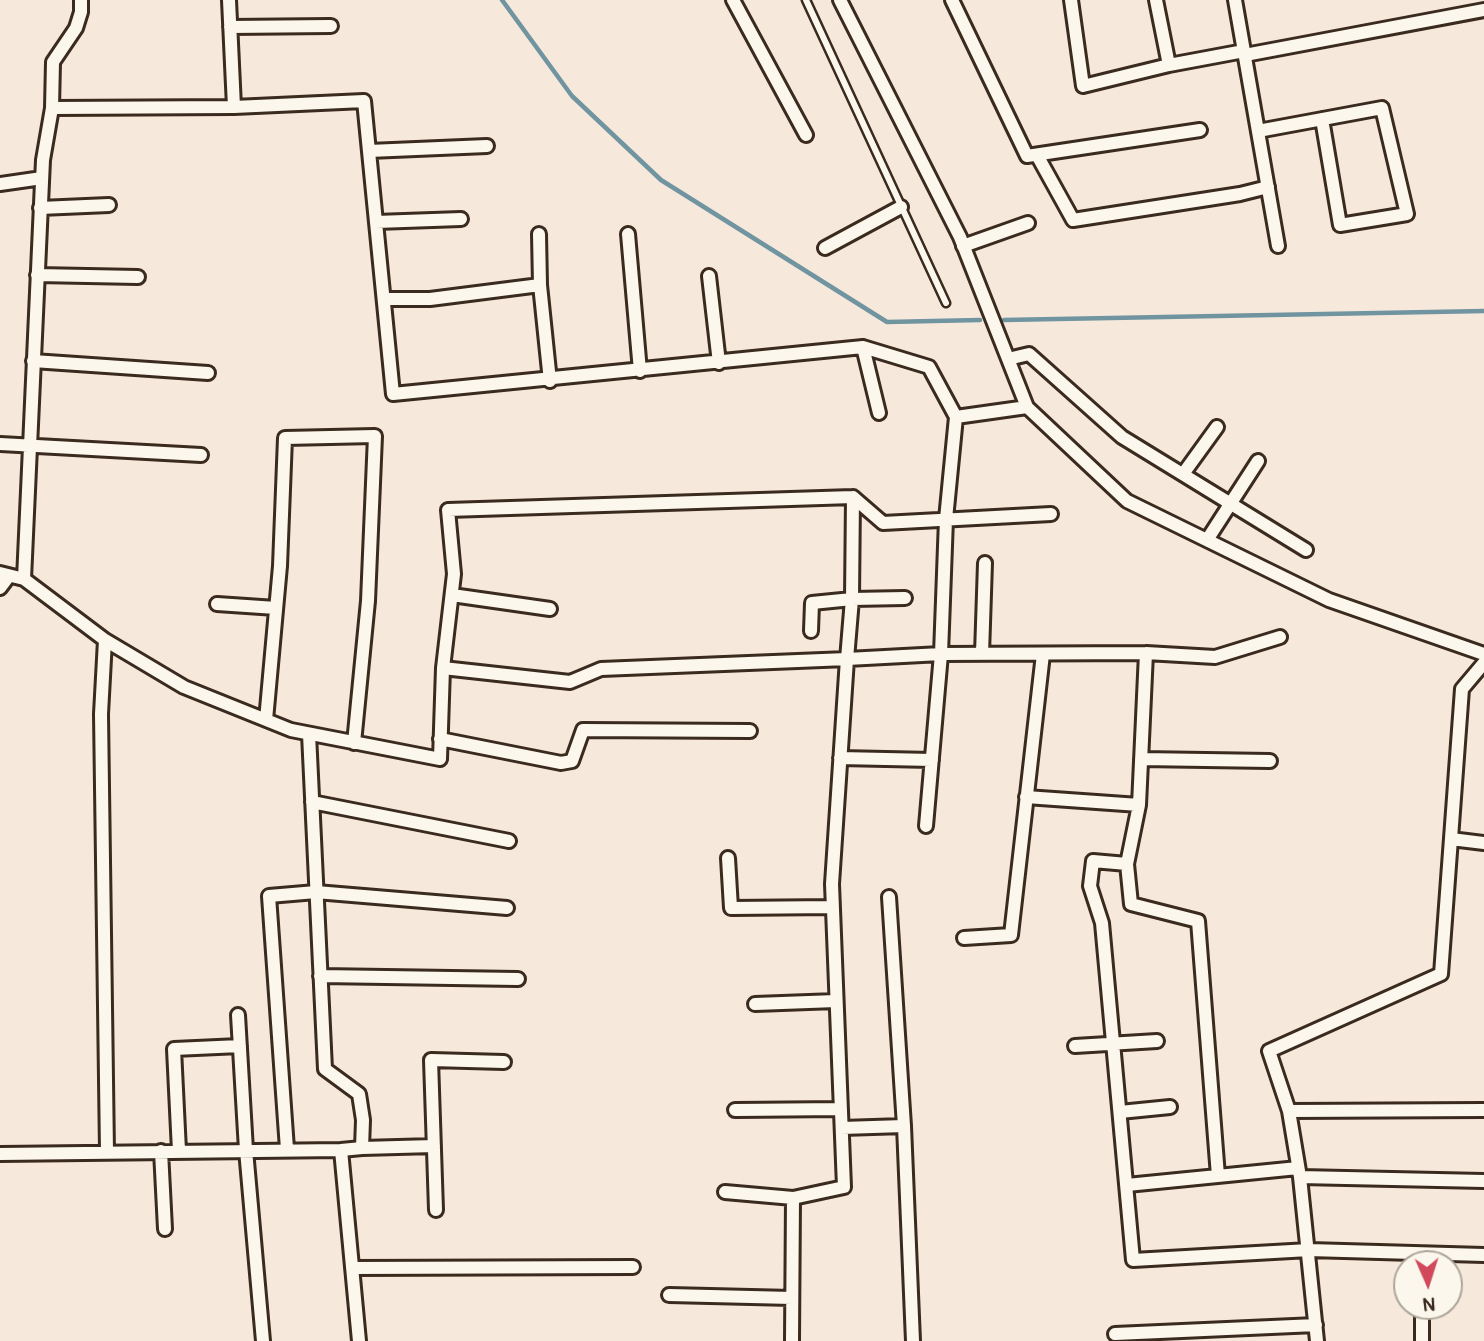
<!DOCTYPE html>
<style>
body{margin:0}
#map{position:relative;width:1484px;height:1341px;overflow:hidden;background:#f6e9db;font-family:Pangolin,sans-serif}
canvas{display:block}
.north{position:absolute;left:1393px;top:1250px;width:70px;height:70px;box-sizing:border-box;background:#fbf7ec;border:2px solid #aea59a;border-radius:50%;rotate:177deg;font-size:19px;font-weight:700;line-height:28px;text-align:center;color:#3b2a1e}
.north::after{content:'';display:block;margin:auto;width:24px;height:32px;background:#d1495b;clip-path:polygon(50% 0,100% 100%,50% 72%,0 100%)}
</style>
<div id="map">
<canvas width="1484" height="1341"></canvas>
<div class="north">N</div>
</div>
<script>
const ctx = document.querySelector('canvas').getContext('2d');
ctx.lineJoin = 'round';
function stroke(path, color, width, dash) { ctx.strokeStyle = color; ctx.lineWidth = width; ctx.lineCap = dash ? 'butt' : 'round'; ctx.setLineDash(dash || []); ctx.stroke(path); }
const stream = new Path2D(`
 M502,0L572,96L661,180L887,322L980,320
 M1004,320L1484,311`);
const service = new Path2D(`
 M806,0L946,303`);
const minor = new Path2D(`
 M229,0L234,107
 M733,0L806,135
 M840,0L960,237L1027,407
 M952,0L1027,156L1200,130
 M1071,0L1083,86L1169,65
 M1156,0L1169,65L1244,51
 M1235,0L1278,246
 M230,27L331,26
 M1245,55L1484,10
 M52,108L234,107L364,101L393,394L863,347L929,367L956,417
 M1258,131L1382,108L1407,214L1340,225L1322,119
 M369,151L487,146
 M1037,155L1073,220L1240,194L1268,187
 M0,184L42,178
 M40,208L109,205
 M376,222L461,219
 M539,234L540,285L550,381
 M628,234L640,371
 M963,246L1028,223
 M825,248L901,207
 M37,275L138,277
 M709,276L719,363
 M384,299H430L540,285
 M863,347L879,413
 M1008,359L1029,354L1122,437L1306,550
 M33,361L208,373
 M0,444L201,455
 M1183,474L1217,427
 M853,497L883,523L1051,514
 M1207,540L1258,461
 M0,573L24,579L105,640L184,687L291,730L440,759L443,668L570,682L601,669L847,659L852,599L905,598
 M24,579L43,160L52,108L53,62L76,28L81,12V0
 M0,588L9,576
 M452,595L550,609
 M217,604L276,608
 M105,640L101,714L107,1152
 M1146,653L1139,805L1127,864L1093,861L1090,886L1102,923L1133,1260L1309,1250L1484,1255
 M982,654L985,563
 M443,668L454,574L448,510L853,497L852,599L812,603L811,631
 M266,720L280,566L285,438L375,436L368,601L354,743
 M309,734L325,1069L359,1094L363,1120L362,1148L341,1150
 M440,739L561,763L572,761L583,730L750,731
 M840,758L932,760
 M1141,759L1270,761
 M1026,797L1139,805
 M312,802L509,841
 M926,826L941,654L1146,653L1215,657L1280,637
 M1451,839L1484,843
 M728,858L731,908L832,907
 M1127,864L1131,904L1198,921L1218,1176
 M964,938L1011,935L1043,654
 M320,976L518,979
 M755,1004L836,1001
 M238,1015L246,1150L263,1341
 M1075,1046L1157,1041
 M735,1110L841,1109
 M1289,1111L1484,1110
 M1120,1112L1170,1107
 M904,1126L913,1341
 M842,1128L904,1126L889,897
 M362,1148L434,1146
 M287,1149L269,896L316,892L507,908
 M161,1151L165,1229
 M179,1151L174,1049L240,1046
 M0,1154L341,1150L359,1341
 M1300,1177L1484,1181
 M1127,1185L1298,1168
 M725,1192L793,1198
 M436,1210L431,1060L504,1062
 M352,1268L633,1267
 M669,1295L792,1298
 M1422,1306V1341
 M1115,1334L1316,1325
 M792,1341L793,1198L844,1187L832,884L847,659L941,654L946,519L956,417L1027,407L1127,501L1329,600L1484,654
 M1317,1341L1300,1177L1289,1111L1269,1051L1441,974L1462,689L1484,663`);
stroke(stream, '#7094a0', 4.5);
stroke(service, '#3b2a1e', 11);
stroke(minor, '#3b2a1e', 18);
stroke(service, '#fbf7ec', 6);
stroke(minor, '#fbf7ec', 12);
</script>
